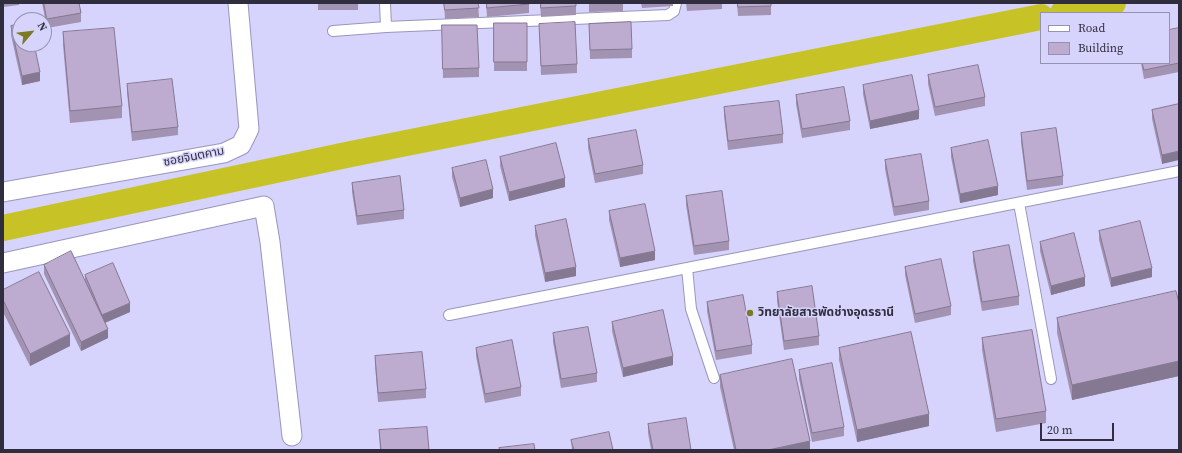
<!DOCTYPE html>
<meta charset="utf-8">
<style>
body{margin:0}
#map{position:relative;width:1182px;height:453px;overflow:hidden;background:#d6d4fc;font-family:"Source Serif 4",serif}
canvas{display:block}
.frame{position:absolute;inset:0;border:4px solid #302e3e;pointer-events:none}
.legend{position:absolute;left:1040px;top:12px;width:130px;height:52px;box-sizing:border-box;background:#d6d4fc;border:1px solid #9492b0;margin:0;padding:5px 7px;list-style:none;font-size:12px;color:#302e3e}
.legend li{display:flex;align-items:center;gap:8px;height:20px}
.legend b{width:20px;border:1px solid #9492b0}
.north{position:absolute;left:12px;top:12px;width:40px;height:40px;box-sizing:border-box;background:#d6d4fc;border:1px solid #9492b0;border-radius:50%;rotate:62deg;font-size:11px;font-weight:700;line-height:16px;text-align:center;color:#302e3e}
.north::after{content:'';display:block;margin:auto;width:14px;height:18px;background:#7d7b22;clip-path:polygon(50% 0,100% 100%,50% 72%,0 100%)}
.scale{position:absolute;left:1040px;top:423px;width:74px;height:18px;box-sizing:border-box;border:2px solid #302e3e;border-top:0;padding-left:5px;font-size:12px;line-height:14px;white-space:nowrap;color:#302e3e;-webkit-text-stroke:3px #d6d4fc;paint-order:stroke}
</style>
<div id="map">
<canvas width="1182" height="453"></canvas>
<div class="frame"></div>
<ul class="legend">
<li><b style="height:5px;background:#fff"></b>Road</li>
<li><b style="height:11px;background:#beabd0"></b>Building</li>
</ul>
<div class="north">N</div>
<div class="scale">20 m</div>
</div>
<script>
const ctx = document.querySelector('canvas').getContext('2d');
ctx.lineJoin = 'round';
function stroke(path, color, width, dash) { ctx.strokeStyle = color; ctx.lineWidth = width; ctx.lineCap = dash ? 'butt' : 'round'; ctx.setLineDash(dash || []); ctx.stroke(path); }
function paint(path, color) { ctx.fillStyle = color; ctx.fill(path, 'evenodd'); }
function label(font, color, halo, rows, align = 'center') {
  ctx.font = font + ' "Source Serif 4","Noto Sans Thai",serif'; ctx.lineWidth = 3; ctx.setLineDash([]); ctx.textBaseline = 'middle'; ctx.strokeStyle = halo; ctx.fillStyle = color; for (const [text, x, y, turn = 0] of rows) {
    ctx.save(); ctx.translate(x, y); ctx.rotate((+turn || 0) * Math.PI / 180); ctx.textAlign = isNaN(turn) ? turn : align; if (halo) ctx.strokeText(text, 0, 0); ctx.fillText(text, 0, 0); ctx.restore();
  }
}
const canal = new Path2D(`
 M1063,13L1113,3
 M3,228L351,154L1041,17`);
const service = new Path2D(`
 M385,3L386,27
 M333,31L386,27L668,15L674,11L676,3
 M1019,203L1051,379
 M687,268L691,309L714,378
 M449,315L1179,171`);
const minor = new Path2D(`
 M3,192L224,153L241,145L249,129L238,3
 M3,263L264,206L270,242L292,436`);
const wall = new Path2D(`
 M3,3H19V5L3,7Z
 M42,3H79L81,13V22L47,28Z
 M318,3H358V10H318Z
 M444,3H478L479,17L445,19Z
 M486,3H529V13L487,17Z
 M540,3H576V15L541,17Z
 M589,3H623V11L589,12Z
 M641,3H673V6L642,8Z
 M686,3H722V9L687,11Z
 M737,3H771V15L738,16Z
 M494,23H527V71H494Z
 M539,24L577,64V73L541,75Z
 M589,24L632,49V58L590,59Z
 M442,25L479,68V77L443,78Z
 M11,26L40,81L22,85L11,35Z
 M1179,28V72L1144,79L1141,63H1169Z
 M63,32L122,106V118L70,123L63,45Z
 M928,75L985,97V106L935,116L928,84Z
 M127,84L178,127V135L132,141L127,93Z
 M863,85L919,119L870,129L863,94Z
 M796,95L850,121V130L802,138L796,104Z
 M1179,104L1162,164L1152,119V110Z
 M724,107L783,134V143L728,150L724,116Z
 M1021,133L1063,176V185L1027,190L1021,142Z
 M588,139L643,165V174L595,183L588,148Z
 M951,148L998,195L960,203L951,157Z
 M500,157L565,187L509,201L500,166Z
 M885,160L929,201V210L894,216L885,169Z
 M452,168L493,198L460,207L452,177Z
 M352,183L404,210V219L357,225L352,192Z
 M686,196L729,241V250L694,255L686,205Z
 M609,211L655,260L620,267L609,220Z
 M535,226L576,276L545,282L535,235Z
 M1099,231L1152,277L1111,287L1099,240Z
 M1040,242L1085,286L1051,295L1040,251Z
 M973,252L1019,296V305L982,311L973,261Z
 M44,265L85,281V275L130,312L105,323L108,338L81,351L44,274Z
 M905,267L951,306V315L915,323L905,275Z
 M3,290L70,346L30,366L3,312Z
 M777,292L819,336V345L784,350L777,301Z
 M707,302L752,345V354L716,360L707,311Z
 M1179,303V376L1072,400L1057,333V318Z
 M612,322L673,365L623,377L612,331Z
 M553,333L597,373V382L561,388L553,342Z
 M982,338L1046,411V423L996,432L982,350Z
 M476,348L521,387V396L485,403L476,356Z
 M839,348L929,426L857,442L839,360Z
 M375,356L426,389V398L378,402L375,365Z
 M799,370L844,427V436L812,442L799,379Z
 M720,375L810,450H734L720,387Z
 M648,424L691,450H651L648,433Z
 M379,430L429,450H380Z
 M571,440L613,450H572Z`);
const shadedWall = new Path2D(`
 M40,72V81L22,85V76Z
 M919,110V119L870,129V121Z
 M1179,151V160L1162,164V155Z
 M565,178V187L509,201V192Z
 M998,186V195L960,203V194Z
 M493,189V198L460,207V198Z
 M655,251V260L620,267V258Z
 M576,267V276L545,282V273Z
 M1152,268V277L1111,287V278Z
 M1085,277V286L1051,295V286Z
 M130,303V312L102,324V315Z
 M108,329V338L81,351V342Z
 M70,334V346L30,366V354Z
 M673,356V365L623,377V368Z
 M1179,361V376L1072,400V385Z
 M929,414V426L857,442V430Z
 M810,441V450H768Z`);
const building = new Path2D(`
 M44,3H79L81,13L47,19Z
 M444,3H478L479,8L445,10Z
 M487,3H529V4L487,8Z
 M541,3H576V6L541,8Z
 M738,3H771V6L738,7Z
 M575,22L577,64L541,66L539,24Z
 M631,22L632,49L590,50L589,24Z
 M494,23H527V62H494Z
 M20,24V44H34L40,72L22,76L11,26Z
 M442,25H477L479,68L443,69Z
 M114,28L122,106L70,111L63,32Z
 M1179,28V63L1144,70L1142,63H1169V30Z
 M978,65L985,97L935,107L928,75Z
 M912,75L919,110L870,121L863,85Z
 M172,79L178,127L132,132L127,84Z
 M844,87L850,121L802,129L796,95Z
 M779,101L783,134L728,141L724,107Z
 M1179,104V151L1162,155L1152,110Z
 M1056,128L1063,176L1027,181L1021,133Z
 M636,130L643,165L595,174L588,139Z
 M988,140L998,186L960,194L951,148Z
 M556,143L565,178L509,192L500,157Z
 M921,154L929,201L894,207L885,160Z
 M486,160L493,189L460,198L452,168Z
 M400,176L404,210L357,216L352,183Z
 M722,191L729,241L694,246L686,196Z
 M645,204L655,251L620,258L609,211Z
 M566,219L576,267L545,273L535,226Z
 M1140,221L1152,268L1111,278L1099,231Z
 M1074,233L1085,277L1051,286L1040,242Z
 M1009,245L1019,296L982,302L973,252Z
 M71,251L108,329L81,342L44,265Z
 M941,259L951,306L915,314L905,267Z
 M113,263L130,303L102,315L85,275Z
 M39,272L70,334L30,354L3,300V290Z
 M812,286L819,336L784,341L777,292Z
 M1176,291L1179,303V361L1072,385L1057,318Z
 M743,295L752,345L716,351L707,302Z
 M663,310L673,356L623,368L612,322Z
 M588,327L597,373L561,379L553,333Z
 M1032,330L1046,411L996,419L982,338Z
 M911,332L929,414L857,430L839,348Z
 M512,340L521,387L485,394L476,348Z
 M422,352L426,389L378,393L375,356Z
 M792,359L810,441L768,450H736L720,375Z
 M832,363L844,427L812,433L799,370Z
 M686,418L691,450H653L648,424Z
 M427,427L429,450H381L379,430Z
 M609,432L613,450H574L571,440Z
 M534,444L535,450H500L499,448Z`);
const markers = [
 [750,313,4,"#7d7b22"]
];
const streetNames = [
 ["ซอยจินตคาม",194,157,-11]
];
const poiNames = [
 ["วิทยาลัยสารพัดช่างอุดรธานี",758,313]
];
stroke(canal, '#c7c326', 26);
stroke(service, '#9996bc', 12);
stroke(minor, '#9996bc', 21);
stroke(service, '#fff', 10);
stroke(minor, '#fff', 19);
paint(wall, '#a393b3');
paint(shadedWall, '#857892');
paint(building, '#beabd0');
stroke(building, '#857892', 1);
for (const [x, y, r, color] of markers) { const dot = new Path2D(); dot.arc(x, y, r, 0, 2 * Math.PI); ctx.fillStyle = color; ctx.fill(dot); stroke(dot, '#d6d4fc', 1.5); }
label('12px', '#302e3e', '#d6d4fc', streetNames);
label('bold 12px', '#302e3e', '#d6d4fc', poiNames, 'left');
</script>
